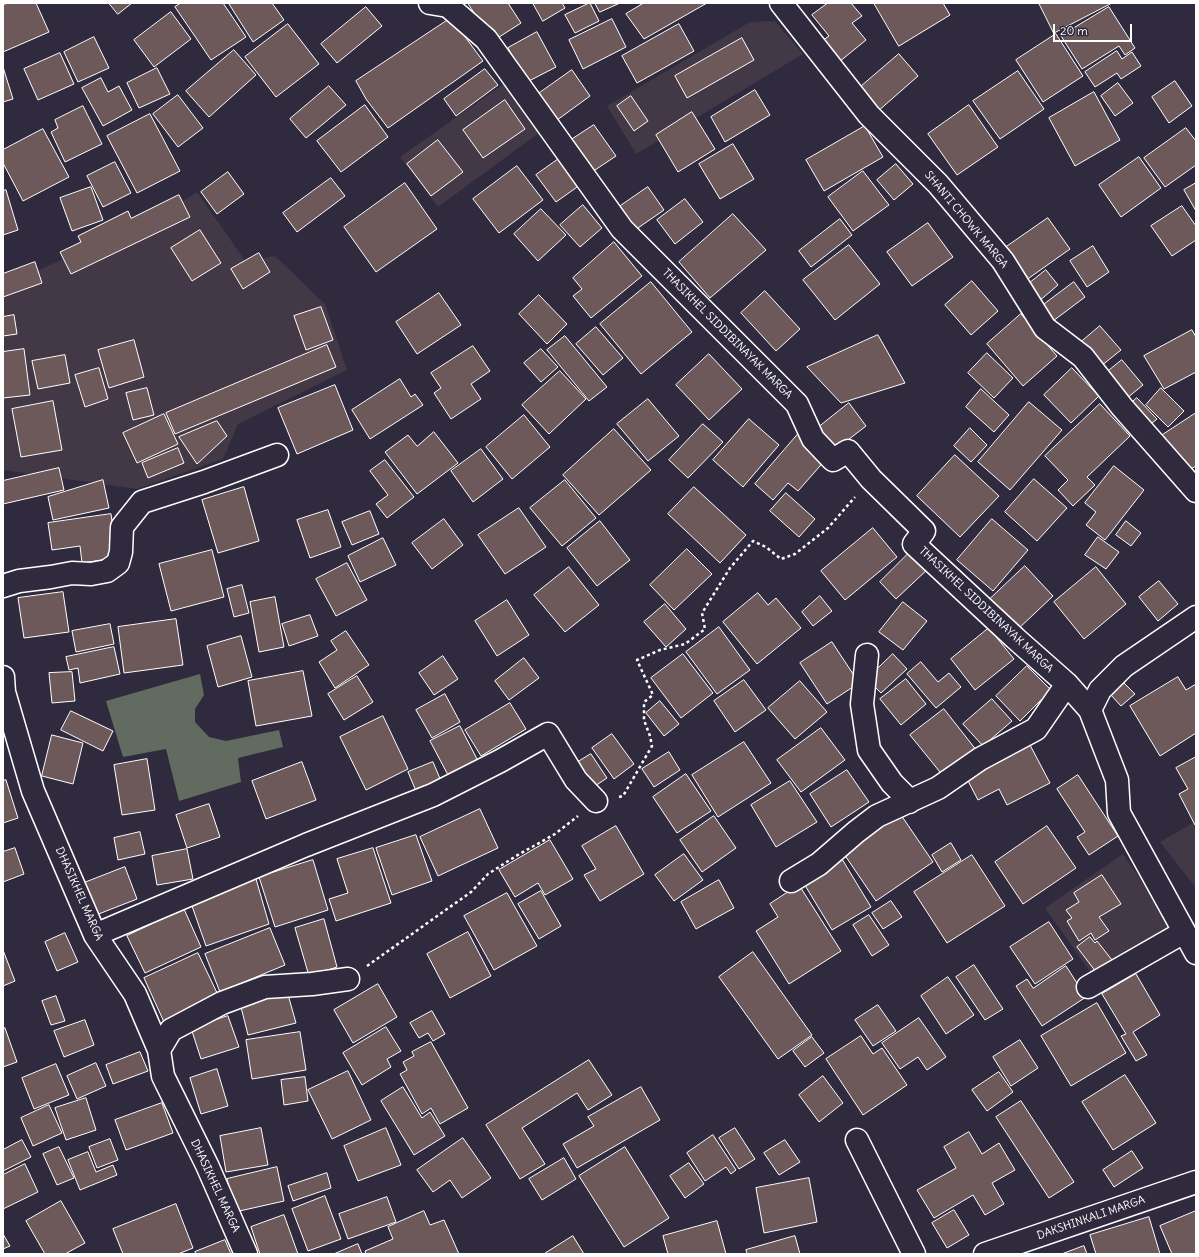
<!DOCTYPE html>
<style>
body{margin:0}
#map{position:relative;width:1199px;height:1257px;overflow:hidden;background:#2f2a3d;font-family:Delius,sans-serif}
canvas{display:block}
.frame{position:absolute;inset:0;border:4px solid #fff;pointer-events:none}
.scale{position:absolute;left:1053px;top:24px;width:79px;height:18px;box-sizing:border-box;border:2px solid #fff;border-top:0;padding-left:5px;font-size:12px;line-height:14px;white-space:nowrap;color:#fff;-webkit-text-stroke:3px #2f2a3d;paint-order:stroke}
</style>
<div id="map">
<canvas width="1199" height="1257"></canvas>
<div class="frame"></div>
<div class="scale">20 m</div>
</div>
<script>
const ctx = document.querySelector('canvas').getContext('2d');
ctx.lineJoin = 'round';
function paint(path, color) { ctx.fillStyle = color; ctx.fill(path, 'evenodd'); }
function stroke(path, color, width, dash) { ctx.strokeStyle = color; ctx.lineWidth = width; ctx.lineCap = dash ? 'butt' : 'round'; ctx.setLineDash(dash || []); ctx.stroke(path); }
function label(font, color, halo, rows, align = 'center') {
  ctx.font = font + ' Delius,sans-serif'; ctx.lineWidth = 4; ctx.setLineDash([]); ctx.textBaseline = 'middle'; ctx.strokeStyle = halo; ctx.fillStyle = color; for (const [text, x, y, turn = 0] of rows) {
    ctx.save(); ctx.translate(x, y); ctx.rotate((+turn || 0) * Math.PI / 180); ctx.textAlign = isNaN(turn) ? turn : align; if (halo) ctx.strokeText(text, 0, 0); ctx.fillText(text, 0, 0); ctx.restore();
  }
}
const built = new Path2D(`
 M775,21L803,54L636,154L607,106L750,22Z
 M505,83L539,133L438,207L400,157Z
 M197,192L246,262L275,256L325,304L347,370L238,424L223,459L137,489L3,470V284L10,283L83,250L183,201Z
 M1196,821V888L1160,842Z
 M1123,854L1173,928L1096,980L1045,908Z`);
const green = new Path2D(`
 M200,674L204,695L195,709V722L209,737L226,741L279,730L283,747L238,758L241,782L179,801L166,749L123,757L106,701Z`);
const building = new Path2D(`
 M9,3H36L49,32L3,52V5Z
 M109,3H132L118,14Z
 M181,3H223L246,37L211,60L175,7Z
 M230,3H272L284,20L253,42L229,4Z
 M468,3H508L521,23L493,41Z
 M533,3H562L565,8L543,21Z
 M590,3L599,21L575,33L565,15Z
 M595,3H620L600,12Z
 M644,3H707L644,39L626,14Z
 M828,3H851L862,16L852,23L866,40L839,62L822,41L829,36L812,15Z
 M874,3H943L950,15L899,46Z
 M1039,3H1112L1054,33Z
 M366,7L382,26L337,63L321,44Z
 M1109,7L1135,48L1125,55L1119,46L1082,69L1061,36Z
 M171,12L191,39L154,67L134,40Z
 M451,18L483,61L388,128L366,99L356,81Z
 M612,19L626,47L583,69L569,40Z
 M288,24L319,64L276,97L245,57Z
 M679,24L694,51L637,83L622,56Z
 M537,32L556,67L527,82L508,48Z
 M1056,34L1083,76L1043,102L1016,60Z
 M94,37L109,68L78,82L64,52Z
 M742,38L754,60L687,98L675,76Z
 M234,50L256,75L209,117L186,91Z
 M1117,51L1122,59L1132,52L1141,66L1121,79L1117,73L1095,87L1085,72Z
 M60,53L74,84L38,100L24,69Z
 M899,54L918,76L877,112L857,90Z
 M3,67L13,99L3,102Z
 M157,68L170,94L139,108L127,83Z
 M485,69L498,85L456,116L444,99Z
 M572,70L590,96L553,123L534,97Z
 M1018,71L1044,109L1000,139L973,101Z
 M101,78L108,92L119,86L132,110L103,126L82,88Z
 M1175,81L1192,106L1169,123L1152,97Z
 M1118,83L1133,103L1115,116L1101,96Z
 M329,86L346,105L306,138L290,119Z
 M755,90L770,115L725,142L711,117Z
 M1094,92L1120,140L1075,166L1049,118Z
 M178,95L203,128L178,147L153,114Z
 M631,96L648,121L634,131L617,106Z
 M505,100L525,129L483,158L463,130Z
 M365,105L388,137L341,172L317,141Z
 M969,105L998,147L957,175L928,134Z
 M83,106L102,144L65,162L51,132L58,128L55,120Z
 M692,112L715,149L678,172L656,135Z
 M150,114L180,171L137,193L107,136Z
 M594,125L616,156L589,174L568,142Z
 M865,126L883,157L824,191L806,160Z
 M1186,128L1196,141V165L1165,187L1144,158Z
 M43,129L69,177L23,201L3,163V150Z
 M438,140L463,172L431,196L407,164Z
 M733,144L754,179L720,199L699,164Z
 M1139,157L1161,188L1121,217L1099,185Z
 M560,158L580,185L556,202L536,175Z
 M115,162L131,193L103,207L87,176Z
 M896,164L913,184L894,200L877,180Z
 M517,166L543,200L499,233L473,199Z
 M863,171L889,205L853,231L828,197Z
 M228,172L244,194L217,214L201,192Z
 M331,178L345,196L297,232L283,213Z
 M405,183L437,229L376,272L344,227Z
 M1196,183V211L1184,190Z
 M91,187L103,220L72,231L60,198Z
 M648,187L664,210L635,230L619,207Z
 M6,190L18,230L3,235V191Z
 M179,195L190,217L71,274L60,252L81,242L78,236L128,211L131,218Z
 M685,199L703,222L675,244L657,220Z
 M583,205L602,228L580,247L560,225Z
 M1182,206L1196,226V240L1172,256L1151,226Z
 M541,209L566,235L538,261L514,234Z
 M733,214L766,250L710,298L679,262Z
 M1048,218L1070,249L1022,283L999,252Z
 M840,219L852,235L811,267L799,251Z
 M928,223L953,257L912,286L887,252Z
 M200,230L221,263L192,281L171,248Z
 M614,242L642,276L591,318L573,296L582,289L573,278Z
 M849,245L880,284L835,320L803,280Z
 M1093,246L1109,272L1087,287L1070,261Z
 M259,253L270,272L243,289L231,269Z
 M35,262L42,283L3,297V274Z
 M1046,270L1058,285L1038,302L1026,286Z
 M972,281L998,311L971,335L945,305Z
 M651,282L692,332L641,374L600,324Z
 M1074,282L1085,297L1049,324L1038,309Z
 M765,291L800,329L776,351L741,313Z
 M439,293L461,325L417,354L396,322Z
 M539,295L567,324L547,344L519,314Z
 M321,307L333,340L306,350L294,316Z
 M1021,314L1057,356L1023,386L987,344Z
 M14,315L17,334L3,336V317Z
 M1100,326L1121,350L1101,366L1080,343Z
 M596,327L623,358L603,375L576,344Z
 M1192,330L1196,337V372L1164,389L1144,356Z
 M878,335L905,383L841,403L807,367Z
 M565,336L607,387L589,401L547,350Z
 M134,340L144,377L109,388L98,350Z
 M327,345L336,367L175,434L166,413Z
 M473,346L490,371L471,384L481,399L451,419L434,393L441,388L431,373Z
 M24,349L30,395L3,398V352Z
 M541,349L558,367L541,382L524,363Z
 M987,353L1013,378L994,398L968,373Z
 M709,354L742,389L709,420L676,385Z
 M65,355L70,383L38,389L32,361Z
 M1122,360L1143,385L1127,398L1106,373Z
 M99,368L108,399L85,407L75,375Z
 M1072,368L1099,396L1071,423L1044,395Z
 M560,371L586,399L549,434L522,405Z
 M400,379L411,397L415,394L423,405L370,439L352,410Z
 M335,385L353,430L297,454L278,408Z
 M147,388L154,415L133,420L126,393Z
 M1161,388L1184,411L1168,427L1146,405Z
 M981,389L1009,415L994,432L966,407Z
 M1137,398L1157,419L1146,428L1128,406Z
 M648,399L679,436L648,461L617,424Z
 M53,401L62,450L21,457L12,409Z
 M1029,402L1062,430L1010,490L978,462Z
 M849,403L866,426L831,453L814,431Z
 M1100,404L1130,436L1087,477L1095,485L1073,506L1058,490L1068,480L1045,456Z
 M1196,413V466L1189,470L1161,436Z
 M164,414L178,444L137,463L123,433Z
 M524,415L550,447L512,479L486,447Z
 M749,419L779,445L743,487L713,460Z
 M217,421L227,436L197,464L179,437Z
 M703,424L723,442L688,478L669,460Z
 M970,428L987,445L971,462L954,446Z
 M614,429L651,470L599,515L563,475Z
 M434,432L458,463L417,494L385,452L408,435L417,446Z
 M799,433L827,458L798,491L788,483L773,500L755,484Z
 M178,448L184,463L148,478L142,463Z
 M481,449L503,479L473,502L451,471Z
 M955,455L999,496L960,537L917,496Z
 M385,460L414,497L387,518L376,504L388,495L370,471Z
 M1114,466L1144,490L1105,540L1086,525L1096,512L1085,503Z
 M59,468L64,490L3,504V481Z
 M1034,479L1067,508L1037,541L1005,512Z
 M103,480L109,508L53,520L48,497Z
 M565,480L596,518L562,546L530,508Z
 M244,487L259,541L218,553L202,500Z
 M694,487L746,535L720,563L668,514Z
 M786,493L815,519L799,537L770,511Z
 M519,508L546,547L505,574L478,535Z
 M328,510L341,547L310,558L297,520Z
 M370,511L379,534L352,545L342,522Z
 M111,514L117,558L82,563L80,546L52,550L48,523Z
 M444,519L463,545L432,569L412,543Z
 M992,519L1028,550L993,591L957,560Z
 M600,521L630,560L597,586L567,548Z
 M1126,521L1141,533L1131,546L1116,535Z
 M873,528L897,557L845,600L821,571Z
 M1098,537L1119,552L1106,569L1085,555Z
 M383,538L396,565L360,582L348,556Z
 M687,549L712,574L674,610L650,585Z
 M913,549L930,567L896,599L880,582Z
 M212,550L224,597L171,611L159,564Z
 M347,563L367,600L336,616L316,579Z
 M1025,566L1053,596L1017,630L989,600Z
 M569,567L599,605L565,632L534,595Z
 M1096,567L1126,604L1084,639L1054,602Z
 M1159,581L1178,604L1158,621L1139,597Z
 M242,585L249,613L234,617L227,589Z
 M63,592L69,632L24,638L18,598Z
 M758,593L768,605L776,598L801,628L757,664L723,622Z
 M820,596L832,611L813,626L802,612Z
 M275,597L284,647L259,652L250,602Z
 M507,600L529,635L497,656L475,621Z
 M903,602L927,621L903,650L879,632Z
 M665,604L686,629L666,647L644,622Z
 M310,615L318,636L289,646L282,624Z
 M176,619L183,665L124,673L118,627Z
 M110,624L114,644L76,652L72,631Z
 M719,627L750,670L717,694L686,652Z
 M989,628L1014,659L975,690L951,659Z
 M346,631L369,665L335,688L319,662L337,650L331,641Z
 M241,636L252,677L218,687L207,646Z
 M832,642L859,683L827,704L800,663Z
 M114,647L120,674L80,683L78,668L69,670L66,657Z
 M683,654L713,693L681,718L651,678Z
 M893,654L907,669L881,693L867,679Z
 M443,656L458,679L434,695L419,673Z
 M524,658L539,678L509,700L495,681Z
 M921,662L938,682L949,673L961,687L936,708L907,674Z
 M1027,666L1051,690L1020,721L996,696Z
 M303,671L312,716L256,726L248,681Z
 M72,672L75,701L52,703L49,673Z
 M357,676L373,702L344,720L328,694Z
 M1178,677L1186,690L1196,684V733L1160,756L1130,706Z
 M906,679L926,704L901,725L880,699Z
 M744,680L766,710L735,732L714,701Z
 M800,681L827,712L795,739L768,708Z
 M1123,682L1135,694L1121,706L1110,694Z
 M445,694L460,722L432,738L416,710Z
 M992,699L1012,721L983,746L963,724Z
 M660,701L679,724L664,736L646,713Z
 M510,703L526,729L481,756L465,730Z
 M944,709L977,751L944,777L910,735Z
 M71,711L113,731L103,751L61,730Z
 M383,716L408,769L366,790L340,737Z
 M460,726L478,761L448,775L430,741Z
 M821,728L845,760L801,792L777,760Z
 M612,734L634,764L614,779L592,748Z
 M52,735L83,743L73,784L42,776Z
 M744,742L771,783L718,817L692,775Z
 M1030,745L1050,783L1007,805L999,789L978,800L967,779Z
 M669,752L680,770L654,787L642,769Z
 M591,754L607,778L589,790L573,765Z
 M1196,757V824L1195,825L1179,794L1188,789L1176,768Z
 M147,759L155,810L122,815L114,765Z
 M302,762L316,800L266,819L252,781Z
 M433,762L441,781L416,791L408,772Z
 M847,770L869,802L831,827L810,794Z
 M686,774L711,811L677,833L653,797Z
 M1078,775L1118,836L1089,855L1077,837L1085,832L1057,789Z
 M6,780L18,818L3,823V781Z
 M790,781L817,822L776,847L751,805Z
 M209,804L220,837L187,848L176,815Z
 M480,809L498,848L438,876L420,837Z
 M899,812L933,862L876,901L842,851Z
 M714,816L736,848L702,872L680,840Z
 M616,826L644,874L600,901L584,875L596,869L582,846Z
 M1047,826L1076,868L1023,904L995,862Z
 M140,832L145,854L118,860L114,838Z
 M416,835L432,881L392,895L376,848Z
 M550,840L573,879L545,895L538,883L515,897L499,870Z
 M951,843L961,860L942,872L932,855Z
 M15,848L24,874L3,882V852Z
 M373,848L391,903L336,921L329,899L348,893L337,859Z
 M187,849L193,879L157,885L152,856Z
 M684,854L703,880L674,901L655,875Z
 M972,855L1005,906L947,943L914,892Z
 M842,859L871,907L832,930L803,882Z
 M313,860L328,910L275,927L259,877Z
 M125,867L137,899L96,915L84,883Z
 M1102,875L1121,904L1099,917L1109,931L1095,940L1091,933L1079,941L1067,921L1072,918L1066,910L1079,902L1074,893Z
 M256,879L269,924L206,946L191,903Z
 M719,880L734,908L696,929L681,902Z
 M799,885L841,951L789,984L756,931L778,917L770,904Z
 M541,891L561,926L539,939L518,904Z
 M507,893L537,946L494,970L464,916Z
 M891,901L902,917L883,929L872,913Z
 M184,909L201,947L145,973L127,936Z
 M869,915L889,945L872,956L853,925Z
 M324,919L337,967L309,976L295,928Z
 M1049,922L1073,959L1035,984L1010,947Z
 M270,928L285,965L220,992L205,954Z
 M468,932L491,976L450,998L427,954Z
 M65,933L78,962L57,971L45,942Z
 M1090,937L1095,943L1097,941L1112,960L1096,972L1077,947Z
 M3,950L15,981L3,986Z
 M753,952L812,1035L778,1059L719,977Z
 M198,953L219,997L164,1022L144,978Z
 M974,965L1003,1009L985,1020L956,977Z
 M1066,966L1086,997L1042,1026L1016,986L1027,979L1033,988Z
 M1136,974L1160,1015L1133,1032L1147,1055L1136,1061L1121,1036L1126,1034L1102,994Z
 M948,977L974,1015L946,1034L921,996Z
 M378,984L397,1017L353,1043L334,1010Z
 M287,991L296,1023L248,1035L240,1003Z
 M56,996L65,1021L51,1025L42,1001Z
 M1097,1003L1126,1053L1071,1086L1041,1036Z
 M878,1005L896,1031L873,1046L855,1020Z
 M432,1011L445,1034L433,1041L428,1033L419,1038L410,1023Z
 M228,1016L239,1047L201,1059L191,1028Z
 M919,1018L946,1057L927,1070L918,1057L900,1069L882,1043Z
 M85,1020L94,1045L64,1057L54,1031Z
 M386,1027L401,1051L387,1059L391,1067L362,1085L343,1053Z
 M5,1028L17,1062L3,1067V1029Z
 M300,1032L306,1070L252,1079L246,1040Z
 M861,1036L873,1054L882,1048L907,1085L863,1115L826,1059Z
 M812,1037L824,1053L805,1067L793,1051Z
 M1020,1040L1038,1068L1011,1086L993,1057Z
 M431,1042L468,1108L440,1124L431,1108L422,1114L400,1074L407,1070L403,1062L414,1056L412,1052Z
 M140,1052L148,1071L113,1084L106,1065Z
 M589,1060L612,1095L588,1110L577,1093L522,1128L545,1164L520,1179L486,1125Z
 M96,1063L106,1086L77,1099L67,1076Z
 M56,1064L69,1095L34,1109L22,1078Z
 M217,1069L228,1106L201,1114L190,1078Z
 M348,1071L371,1120L332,1139L308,1090Z
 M999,1072L1013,1092L987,1111L972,1090Z
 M1125,1075L1156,1123L1113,1150L1082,1102Z
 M823,1076L843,1103L819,1122L799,1095Z
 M305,1077L308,1101L284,1105L281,1080Z
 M403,1087L422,1118L430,1112L445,1136L414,1155L381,1101Z
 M641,1087L660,1120L577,1168L563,1144L594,1126L588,1117Z
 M86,1098L96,1130L66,1140L55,1108Z
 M1021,1101L1074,1182L1049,1198L996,1117Z
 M162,1103L173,1133L126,1150L115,1120Z
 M49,1105L62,1133L33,1146L21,1118Z
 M261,1128L268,1165L226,1172L220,1136Z
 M386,1128L401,1165L358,1181L344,1146Z
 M735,1128L755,1159L739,1169L719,1138Z
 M969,1132L982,1154L999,1143L1015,1170L992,1183L1004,1204L985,1215L973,1195L934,1218L917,1190L956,1168L944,1147Z
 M713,1135L736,1170L731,1174L726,1167L705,1181L687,1153Z
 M463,1138L491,1178L462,1198L450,1180L433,1192L417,1170Z
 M110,1139L118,1160L97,1168L89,1147Z
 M22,1140L31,1157L3,1171V1150Z
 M785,1140L800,1162L779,1175L764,1153Z
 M59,1147L74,1178L57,1185L43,1154Z
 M625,1147L669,1218L624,1247L579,1176Z
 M1132,1151L1143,1168L1114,1187L1103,1170Z
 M88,1152L96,1172L113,1165L117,1175L80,1190L68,1160Z
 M564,1158L576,1179L542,1200L529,1179Z
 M689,1163L704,1184L685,1198L670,1176Z
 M25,1164L38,1192L3,1209V1175Z
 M277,1167L284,1201L235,1212L227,1179Z
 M327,1173L331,1188L293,1201L288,1186Z
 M809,1178L817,1222L764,1233L756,1188Z
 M325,1196L341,1239L308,1251L292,1209Z
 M387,1197L396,1222L348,1239L339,1214Z
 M61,1201L85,1243L65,1254H45L26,1221Z
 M176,1204L193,1248L178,1254H123L113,1229Z
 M954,1210L969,1235L947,1248L932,1223Z
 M424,1211L430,1225L444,1220L459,1254H366L365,1251L393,1239L388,1227Z
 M1196,1211V1254H1172L1160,1226Z
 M284,1215L298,1254H260L251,1227Z
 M1149,1217L1160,1254H1096L1090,1235Z
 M717,1221L726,1254H668L663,1236Z
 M3,1234L10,1246L3,1249Z
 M573,1236L584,1254H544Z
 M795,1236L800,1254H747L746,1250Z
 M225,1240L231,1254H196L195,1252Z
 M358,1244L362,1254H334Z
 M1084,1246L1087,1254H1062Z`);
const path = new Path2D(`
 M619,797L623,796L652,746L650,736L644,720V702L653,695L637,660L660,650L685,644L705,629L702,613L730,568L753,541L766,547L781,559L795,554L828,528L855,497
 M367,966L471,892L488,874L516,856L555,834L578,816`);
const minor = new Path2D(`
 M430,3L448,6L486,39L622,229L797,404L813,439L833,460L848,451L871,479L924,531L914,544L1015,638L1067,684L1090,710L1117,780L1119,813L1196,953
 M781,3L869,115L938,184L1003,261L1045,328L1083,357L1122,407L1196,491
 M3,586L19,581L51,577L72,573L91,574L107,571L118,563L121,552L122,527L142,502L204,482L277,455
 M867,655L862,704L869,750L892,783L906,797L909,802
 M3,677L4,692L33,791L95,935L135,994L159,1050L163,1076L207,1165L246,1254
 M1090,710L1100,690L1124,666L1196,617
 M791,881L819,864L856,832L877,816L938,788L980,759L1036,729L1067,684
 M95,935L306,845L433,795L500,761L548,734L576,780L596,801
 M1088,987L1184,932
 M159,1050L171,1030L222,1003L265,987L312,984L348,979
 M857,1140L914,1254
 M985,1254L1196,1182`);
const streetNames = [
 ["SHANTI CHOWK MARGA",966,220,50],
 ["THASIKHEL SIDDIBINAYAK MARGA",727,334,45],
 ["THASIKHEL SIDDIBINAYAK MARGA",986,610,43],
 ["DHASIKHEL MARGA",79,894,66],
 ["DHASIKHEL MARGA",215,1186,65],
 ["DAKSHINKALI MARGA",1091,1218,-19]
];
paint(built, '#423846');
paint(green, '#616b5f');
paint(building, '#6d595a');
stroke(building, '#fff', 1);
stroke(minor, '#fff', 25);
stroke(path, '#fff', 2.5, [3, 3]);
stroke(minor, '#2f2a3d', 22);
label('11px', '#fff', '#2f2a3d', streetNames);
</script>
